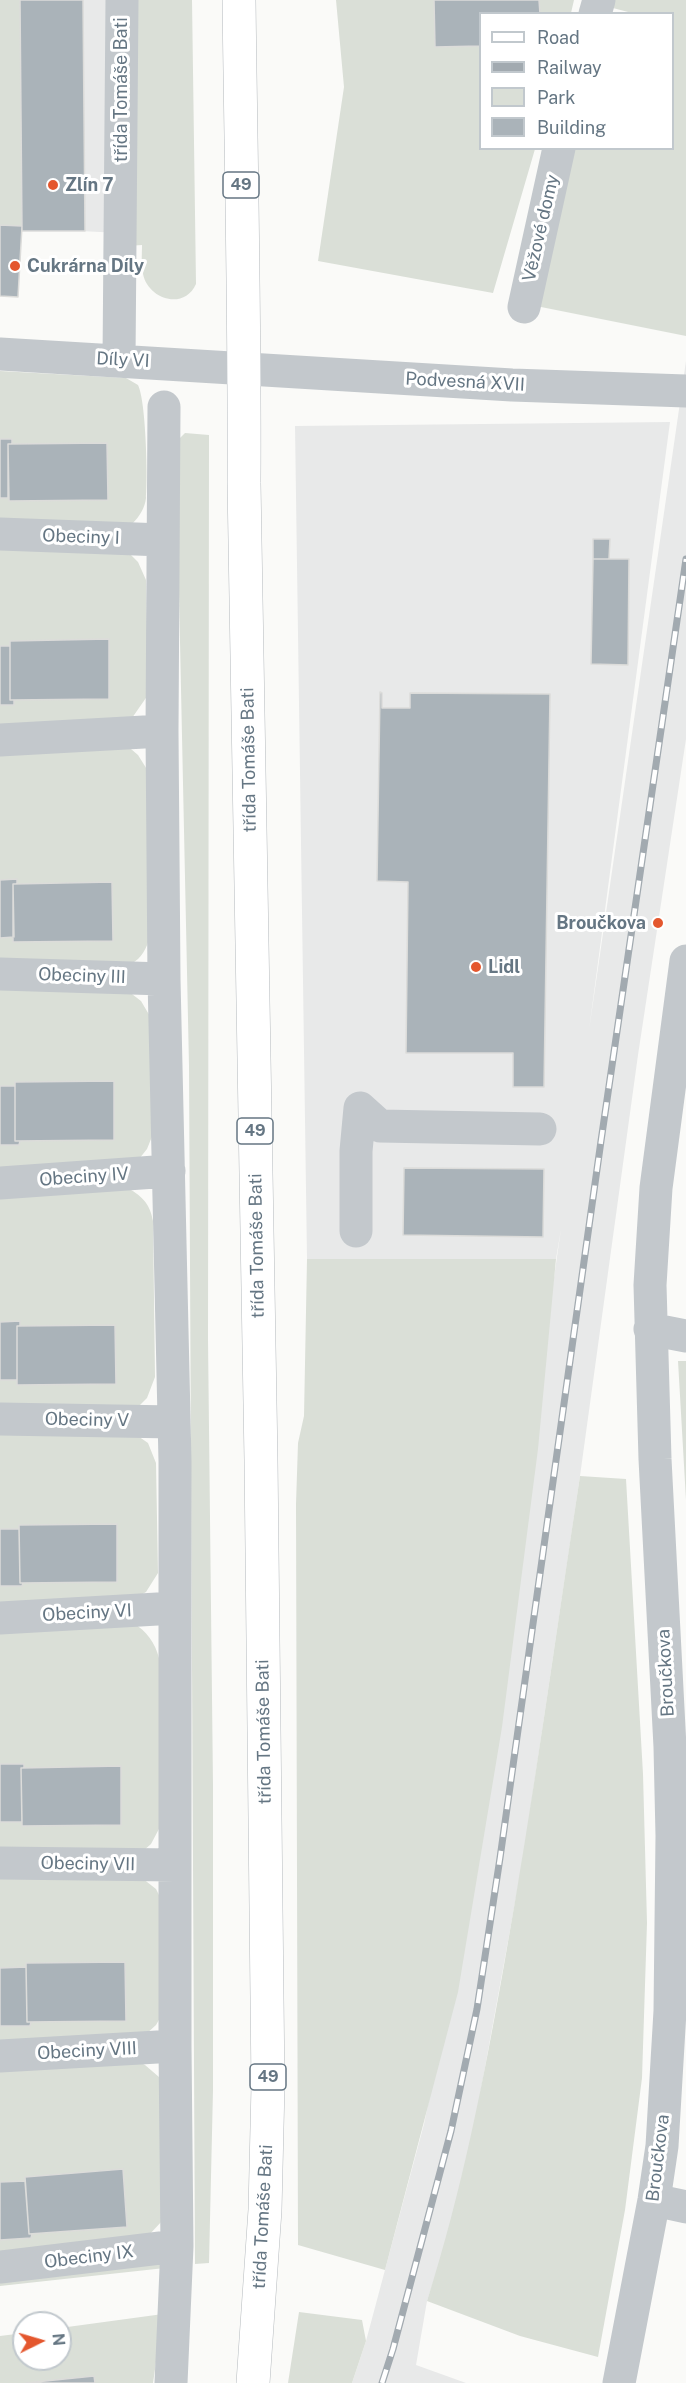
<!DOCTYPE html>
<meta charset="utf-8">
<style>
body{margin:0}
#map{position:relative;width:686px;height:2383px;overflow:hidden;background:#fafaf8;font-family:"Public Sans",sans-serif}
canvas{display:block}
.legend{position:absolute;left:479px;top:12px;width:195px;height:138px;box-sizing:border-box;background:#fff;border:2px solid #c1c8cd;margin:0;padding:8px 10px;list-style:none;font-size:18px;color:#657683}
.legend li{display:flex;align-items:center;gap:12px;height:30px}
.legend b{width:30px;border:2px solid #c1c8cd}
.north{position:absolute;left:12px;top:2311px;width:60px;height:60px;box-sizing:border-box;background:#fff;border:2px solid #c1c8cd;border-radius:50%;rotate:85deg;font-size:16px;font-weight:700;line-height:24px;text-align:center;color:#657683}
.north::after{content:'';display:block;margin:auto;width:21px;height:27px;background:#e4572e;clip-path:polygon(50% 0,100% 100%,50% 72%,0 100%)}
</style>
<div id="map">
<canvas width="686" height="2383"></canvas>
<ul class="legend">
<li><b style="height:8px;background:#fff"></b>Road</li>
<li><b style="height:8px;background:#a2aab0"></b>Railway</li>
<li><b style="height:16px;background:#dadfd7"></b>Park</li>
<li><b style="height:16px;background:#aab3b9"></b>Building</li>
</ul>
<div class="north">N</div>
</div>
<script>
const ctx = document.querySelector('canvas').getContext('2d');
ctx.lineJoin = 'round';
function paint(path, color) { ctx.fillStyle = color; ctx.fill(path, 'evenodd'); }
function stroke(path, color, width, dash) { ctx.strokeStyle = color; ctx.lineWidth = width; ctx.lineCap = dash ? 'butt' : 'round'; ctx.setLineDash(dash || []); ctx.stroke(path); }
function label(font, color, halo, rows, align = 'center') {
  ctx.font = font + ' "Public Sans",sans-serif'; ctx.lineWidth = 6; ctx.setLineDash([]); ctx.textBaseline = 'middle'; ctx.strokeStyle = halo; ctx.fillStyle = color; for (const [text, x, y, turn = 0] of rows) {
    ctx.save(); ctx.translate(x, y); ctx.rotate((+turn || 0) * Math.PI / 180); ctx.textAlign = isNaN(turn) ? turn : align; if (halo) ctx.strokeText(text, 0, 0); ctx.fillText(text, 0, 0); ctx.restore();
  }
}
const built = new Path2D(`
 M0,0H118L120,233L0,227Z
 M686,361V739L638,1055L580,1476L523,1859L475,2122L446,2244L427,2301L416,2365L466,2383H352L366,2341L424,2124L449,2003L561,1229L556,1259H307L295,426L670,422L589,1030Z`);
const green = new Path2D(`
 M0,0H20L22,226L0,225Z
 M122,0H192L196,284C184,311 148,299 143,274C141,265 142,254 142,245L127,246Z
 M336,0H574L571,13L480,14V148L535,149L493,293L318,261L344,87Z
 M611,0H686V336L536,306L573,149L672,148V14L632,13L609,7Z
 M0,371L126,378L138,385C146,401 148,478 146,498C145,508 139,517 133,523L0,526Z
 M185,433L209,435L208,1339L213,1786V2090L209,2263L195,2264L189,1066L176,453L177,441Z
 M0,543L131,555L138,562L146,580L148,695L132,718L0,732Z
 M0,749H131L138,755L148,771L150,937C146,949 142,958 131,964L0,967Z
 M0,984L128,991L141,1001L151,1018L153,1134L147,1149L139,1159L0,1174Z
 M128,1188C143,1197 150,1204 153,1221L155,1377L147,1398L139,1406L0,1410V1190Z
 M307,1259H556L538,1449L502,1727L458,1992L385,2270L298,2245L296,1504L298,1443L304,1416Z
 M678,1361H686V1500Z
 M0,1427L135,1434L148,1443L156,1463L158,1573L146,1592L134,1599L0,1610Z
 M580,1476L626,1479L643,1774L647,1923L642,2078L625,2210L598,2357L520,2336L427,2301C462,2191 484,2078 504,1965C533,1803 555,1639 580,1476Z
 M133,1623C147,1631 155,1643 159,1658L161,1825L151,1844L143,1851L0,1849V1627Z
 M0,1871L142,1878L156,1889L160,1897V2018L156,2025L145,2035L0,2044Z
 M138,2061L145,2065L159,2077L163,2220L148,2236L0,2260V2067Z
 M152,2259L165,2268L0,2286V2276Z
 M299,2312L362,2320L366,2341L352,2383H288Z
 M163,2314L153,2383H0V2336L24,2333V2359H60V2328Z`);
const building = new Path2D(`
 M20,0H83L85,231H22Z
 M434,0H539L540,14H480V46L435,47Z
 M0,225L22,226L18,297L0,296Z
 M0,439H12V444H8V498H0Z
 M107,443L108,500L9,501L8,444Z
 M593,539H610L609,559H593Z
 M593,559H629L628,665L591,664Z
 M109,639V699L10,700V641Z
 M0,646H10V700H14V705H0Z
 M380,692L382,693V708H410V693L550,694L544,1087H513V1053H406L408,882L377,881Z
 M17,879V884H13L14,937L0,938V880Z
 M112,882L113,941L13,942V884Z
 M114,1081V1140L15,1141V1082Z
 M0,1086H15V1141H20L19,1145H0Z
 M404,1168L544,1169L543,1237L403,1235Z
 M20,1321V1326H17V1380H0V1322Z
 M115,1325L116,1384L17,1385V1326Z
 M117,1524V1582L20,1583L19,1525Z
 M0,1529H19L20,1583H23L22,1586H0Z
 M0,1764H24V1768H21L22,1822H0Z
 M121,1766V1825L22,1826L21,1768Z
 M125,1962L126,2021L27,2022L26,1963Z
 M26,1967L27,2022H31L30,2026H0V1968Z
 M123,2169L127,2227L29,2234L25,2177Z
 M25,2181L29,2234H32L31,2238L0,2240V2182Z
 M94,2376L95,2383H26Z`);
const minor = new Path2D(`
 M595,14L599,0
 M524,307L559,148
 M0,354L512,385L686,391
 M119,360L122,0
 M164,407L162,731L164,979L175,1461V2046L177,2246L171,2383
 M0,534L163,540
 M0,740L162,731
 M0,974L164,979
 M0,1183L169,1171
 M356,1231V1151L360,1108L380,1126L540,1129
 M650,1329L686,1336
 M0,1419L174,1422
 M0,1618L175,1608
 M0,1863L175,1865
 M0,2056L175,2046
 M654,2200L686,2207
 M0,2267L177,2246
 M619,2383L654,2200L662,2146L670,2011L672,1836L670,1747L655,1459L650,1285L656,1188L686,961`);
const major = new Path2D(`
 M239,0C241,161 245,322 244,483L261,1460L268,2086L265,2210L253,2383`);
const rail = new Path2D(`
 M382,2383L393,2349L451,2131L477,2009L500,1858L601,1141L686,559`);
const markers = [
 [53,185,6,"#e4572e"],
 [15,266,6,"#e4572e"],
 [658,923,6,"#e4572e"],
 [476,967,6,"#e4572e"]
];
const shields = [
 [241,185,36],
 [255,1131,36],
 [268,2077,36]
];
const shieldNames = [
 ["49",241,185],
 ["49",255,1131],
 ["49",268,2077]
];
const streetNames = [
 ["třída Tomáše Bati",121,90,-90],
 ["Věžové domy",541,228,-77],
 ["Díly VI",123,360,3],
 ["Podvesná XVII",465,382,3],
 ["Obeciny I",81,537,2],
 ["třída Tomáše Bati",249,760,-91],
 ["Obeciny III",82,976,2],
 ["Obeciny IV",84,1177,-4],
 ["třída Tomáše Bati",257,1246,-91],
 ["Obeciny V",87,1420,1],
 ["Obeciny VI",87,1613,-3],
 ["Broučkova",666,1673,-93],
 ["třída Tomáše Bati",264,1732,-91],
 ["Obeciny VII",88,1864,1],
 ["Obeciny VIII",87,2051,-3],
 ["Broučkova",658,2158,-83],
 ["třída Tomáše Bati",263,2217,-87],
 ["Obeciny IX",89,2257,-7]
];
const poiNames = [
 ["Zlín 7",65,185],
 ["Cukrárna Díly",27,266],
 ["Broučkova",646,923,"right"],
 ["Lidl",488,967]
];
paint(built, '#e8e9e9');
paint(green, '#dadfd7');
paint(building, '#aab3b9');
stroke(building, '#dcdcda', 1.5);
stroke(major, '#b5babe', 34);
stroke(minor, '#c3c8cc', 33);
stroke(major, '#fff', 33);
stroke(rail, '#a2aab0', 7);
stroke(rail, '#fff', 4.5, [14]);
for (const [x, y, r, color] of markers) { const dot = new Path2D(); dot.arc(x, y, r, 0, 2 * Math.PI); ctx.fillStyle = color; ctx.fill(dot); stroke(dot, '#fff', 2); }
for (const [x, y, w] of shields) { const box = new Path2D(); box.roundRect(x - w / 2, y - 13, w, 26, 4.5); ctx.fillStyle = '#fff'; ctx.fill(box); stroke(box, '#657683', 1.5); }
label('bold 16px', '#657683', null, shieldNames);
label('18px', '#657683', '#fff', streetNames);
label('bold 18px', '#657683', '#fff', poiNames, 'left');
</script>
